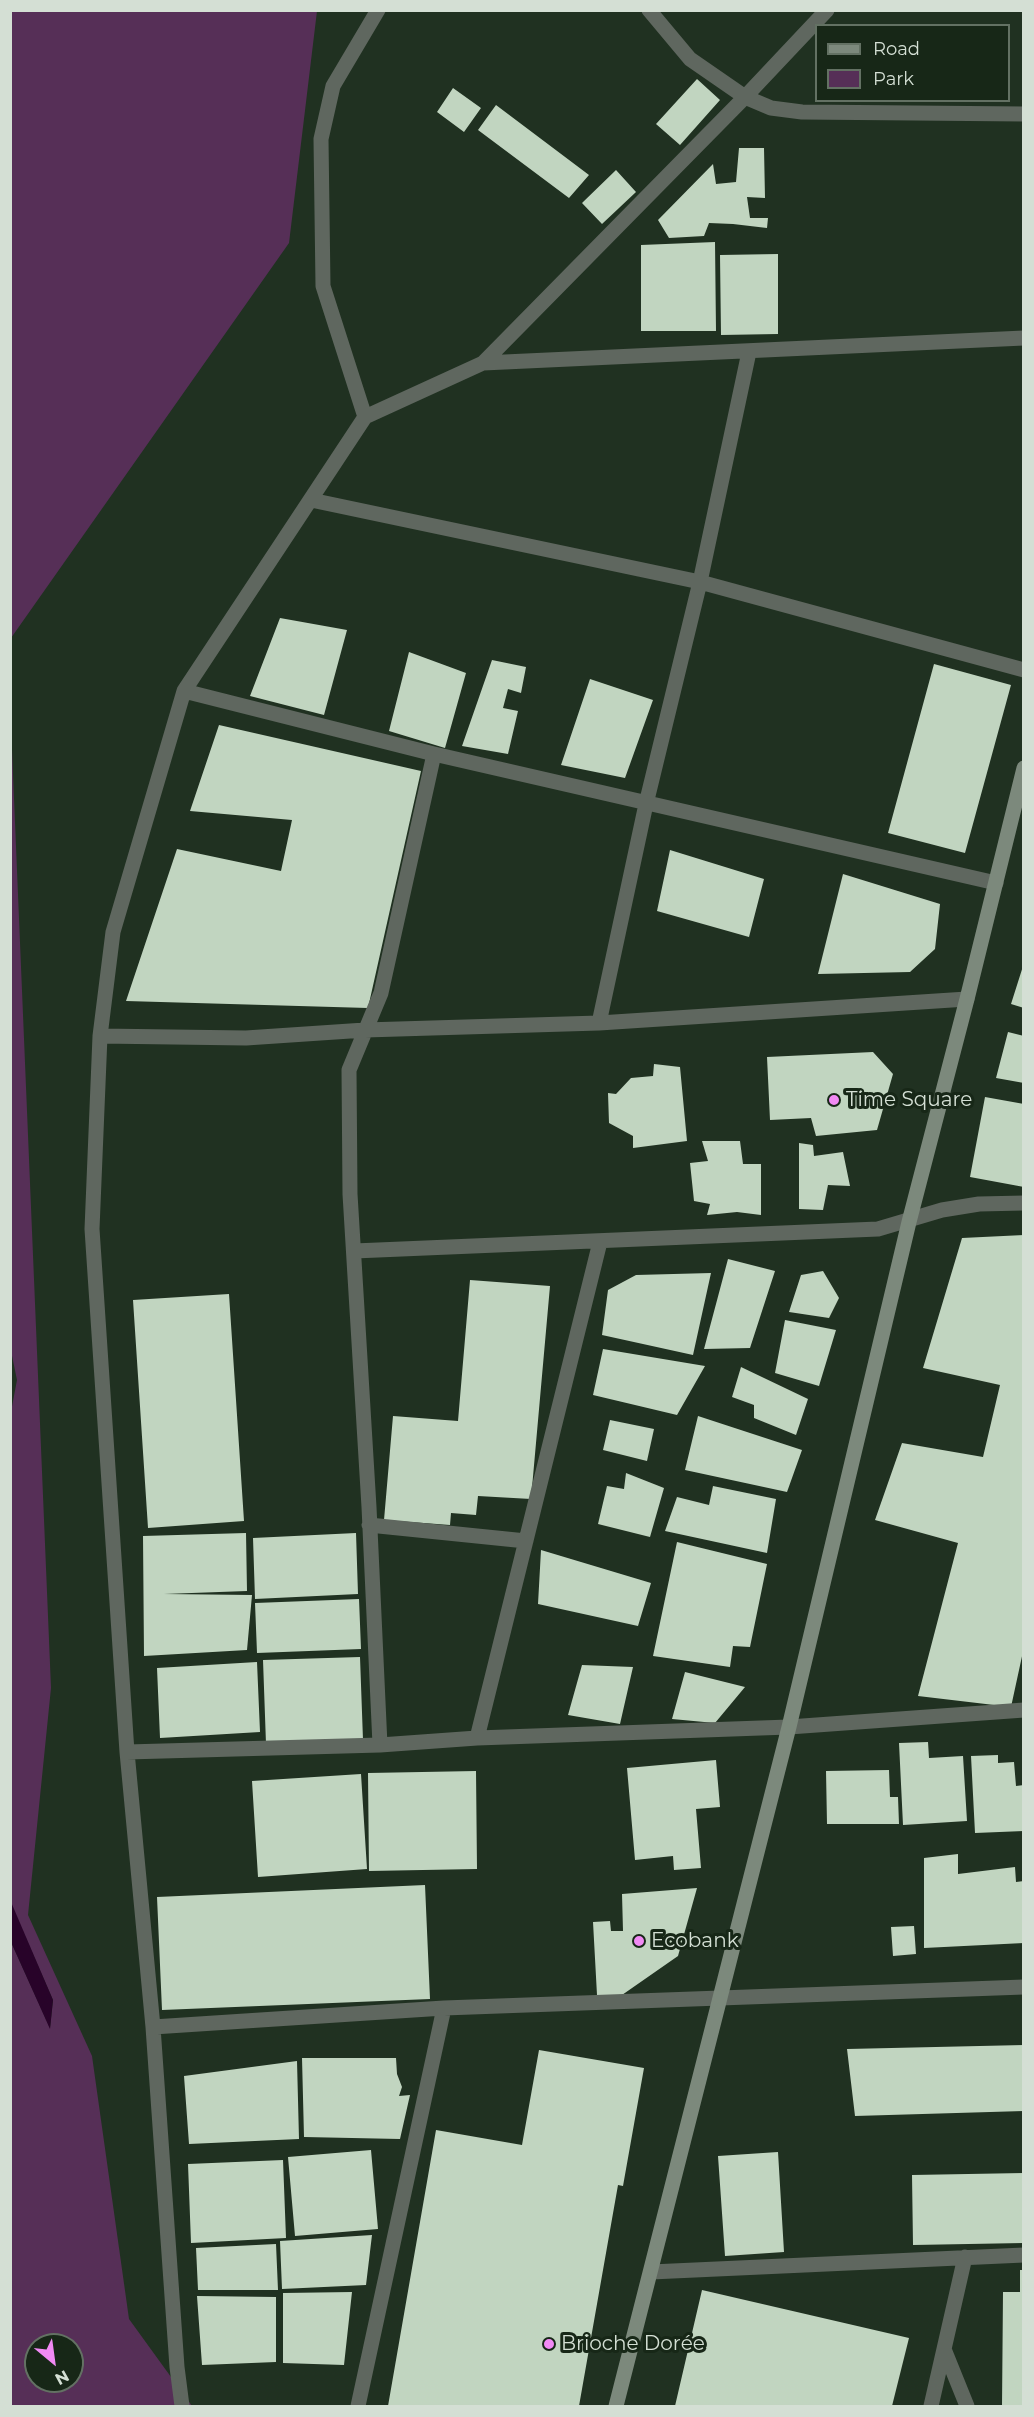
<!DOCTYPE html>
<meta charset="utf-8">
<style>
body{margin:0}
#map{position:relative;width:1034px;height:2417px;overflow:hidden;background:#203121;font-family:Montserrat,sans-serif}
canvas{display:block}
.frame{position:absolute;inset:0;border:12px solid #d4dfd4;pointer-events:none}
.legend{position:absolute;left:815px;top:24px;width:195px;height:78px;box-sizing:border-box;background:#172717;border:2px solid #637163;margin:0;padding:8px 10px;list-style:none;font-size:18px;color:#d4dfd4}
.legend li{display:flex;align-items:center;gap:12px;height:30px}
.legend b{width:30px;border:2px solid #637163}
.north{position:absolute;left:24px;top:2333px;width:60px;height:60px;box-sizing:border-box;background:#172717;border:2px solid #637163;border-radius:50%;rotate:151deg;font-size:16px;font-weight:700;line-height:24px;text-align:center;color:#d4dfd4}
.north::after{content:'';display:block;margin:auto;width:21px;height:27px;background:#f18af4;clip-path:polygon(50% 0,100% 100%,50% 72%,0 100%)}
</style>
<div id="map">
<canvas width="1034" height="2417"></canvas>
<div class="frame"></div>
<ul class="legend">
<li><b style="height:8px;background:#7c897c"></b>Road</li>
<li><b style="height:16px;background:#562f57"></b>Park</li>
</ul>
<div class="north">N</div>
</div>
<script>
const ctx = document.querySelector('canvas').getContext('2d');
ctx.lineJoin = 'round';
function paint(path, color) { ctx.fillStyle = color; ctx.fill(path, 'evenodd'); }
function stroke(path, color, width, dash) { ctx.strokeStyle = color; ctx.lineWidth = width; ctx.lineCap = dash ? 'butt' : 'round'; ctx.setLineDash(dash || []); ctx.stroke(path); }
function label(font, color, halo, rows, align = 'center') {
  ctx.font = font + ' Montserrat,sans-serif'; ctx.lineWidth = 6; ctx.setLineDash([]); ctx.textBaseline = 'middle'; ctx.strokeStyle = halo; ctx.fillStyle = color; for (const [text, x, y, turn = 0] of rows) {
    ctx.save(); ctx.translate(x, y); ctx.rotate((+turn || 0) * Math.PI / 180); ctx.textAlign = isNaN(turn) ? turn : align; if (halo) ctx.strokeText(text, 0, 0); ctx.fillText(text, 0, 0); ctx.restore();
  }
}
const green = new Path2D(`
 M11,10L317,11L289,243L11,638Z
 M10,702L51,1688L28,1915L92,2056L129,2319L192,2406H11V1942L50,2028L53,2000L10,1902V1417L17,1380L10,1346ZM36,2345H72V2381H36Z`);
const water = new Path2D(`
 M11,1902L53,2000L50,2029L11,1942Z`);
const building = new Path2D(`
 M697,79L720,100L680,145L656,124Z
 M453,88L481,108L464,132L437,112Z
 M496,105L589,175L569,198L478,130Z
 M739,148H764L765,198L747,197L750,218H768L767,228L733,224L709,223L704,236L669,238L658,220L713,164L716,184L736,182Z
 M616,170L636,192L602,224L582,203Z
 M715,242L716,331H641V245Z
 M778,254V334L721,335L720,255Z
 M280,618L347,630L324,715L250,696Z
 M409,652L466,673L445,748L389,731Z
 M492,660L526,667L521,693L508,689L503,708L518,711L508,754L462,746Z
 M934,664L1011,685L965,853L888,833Z
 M590,679L653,700L625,778L561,765Z
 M219,725L421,771L368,1008L126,1001L177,849L281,871L292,820L190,811Z
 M670,850L764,879L749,937L657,911Z
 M843,874L940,904L935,949L910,972L818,974Z
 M1024,963V1008L1011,1004Z
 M1008,1032L1024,1036V1083L996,1078Z
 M873,1052L893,1074L877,1130L816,1136L811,1118L770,1120L767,1057Z
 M654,1064L680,1067L687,1141L633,1148V1136L609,1123L608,1093L616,1094L631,1078L653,1076Z
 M985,1097L1024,1104V1187L970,1177Z
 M702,1141H740L743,1164H761V1215L737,1212L707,1215L710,1204L694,1201L690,1163L708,1161Z
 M799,1143L813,1145L814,1156L843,1152L850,1186L828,1185L823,1210L799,1209Z
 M1024,1235V1647L1011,1707L918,1696L958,1543L875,1520L902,1443L983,1457L1000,1385L923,1368L962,1238Z
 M728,1259L775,1271L750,1348L704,1349Z
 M823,1271L839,1298L829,1318L789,1312L801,1275Z
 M711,1273L693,1355L602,1335L608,1290L636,1275Z
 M470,1280L550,1286L531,1499L478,1496L476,1515L451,1513L450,1525L384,1520L393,1416L458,1421Z
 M229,1294L244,1521L148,1528L133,1300Z
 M785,1320L836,1330L819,1386L775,1373Z
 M603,1349L705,1366L677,1415L593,1395Z
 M741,1367L808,1399L796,1435L754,1418V1405L732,1397Z
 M698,1416L802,1450L787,1492L685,1470Z
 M610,1420L654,1429L647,1461L603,1450Z
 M626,1473L664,1488L650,1537L598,1524L607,1486L624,1489Z
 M713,1486L776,1499L767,1553L665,1531L677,1497L709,1505Z
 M246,1533L247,1591L164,1594L252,1595L247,1650L144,1656L143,1536Z
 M356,1533L358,1594L255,1599L253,1538Z
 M677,1542L767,1564L750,1647L733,1646L730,1667L653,1656Z
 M541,1550L651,1583L638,1626L538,1604Z
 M359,1599L361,1649L257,1653L255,1603Z
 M360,1657L363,1740L266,1744L263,1660Z
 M257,1662L260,1732L160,1738L157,1668Z
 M582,1665L633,1667L620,1724L568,1715Z
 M685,1672L745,1687L715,1723L672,1719Z
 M928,1742L929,1758L963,1756L967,1821L903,1825L899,1743Z
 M998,1755V1763L1014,1762L1016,1786L1024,1785V1831L975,1833L971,1756Z
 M716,1760L720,1807L696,1809L701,1868L674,1870L673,1856L635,1860L627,1768Z
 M889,1770L890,1797H898L899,1824H827L826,1771Z
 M476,1771L477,1869L369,1871L368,1773Z
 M361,1774L367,1869L258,1877L252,1781Z
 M958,1854V1874L1015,1867L1016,1882L1024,1881V1943L924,1948V1858Z
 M425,1885L430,1999L162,2010L157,1897Z
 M697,1888L678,1956L622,1995H597L593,1922L610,1921L611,1931H623L622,1894Z
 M914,1926L916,1954L893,1956L891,1927Z
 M1024,2045V2111L855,2116L847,2049Z
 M539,2050L644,2068L623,2186L618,2185L579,2406H388L436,2130L522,2145Z
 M302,2058H396L397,2074L402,2087L399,2096L410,2095L400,2139L304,2137Z
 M297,2061L299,2139L189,2144L184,2076Z
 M371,2150L378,2229L295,2236L288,2157Z
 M778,2152L784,2252L725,2256L718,2156Z
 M283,2160L286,2238L191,2243L188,2164Z
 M1024,2173V2243L913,2245L912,2175Z
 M372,2235L366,2285L282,2289L280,2241Z
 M276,2244L278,2290H198L196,2248Z
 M1020,2270H1024V2406H1002L1003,2292H1020Z
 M702,2290L909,2338L892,2406H675Z
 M352,2292L344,2365L283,2363V2293Z
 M197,2296L276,2297V2362L202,2365Z`);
const street = new Path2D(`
 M649,10L690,59L745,97L771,108L802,112L1024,114
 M483,363L745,97L827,10
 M365,417L323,286L321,139L333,86L378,10
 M311,500L700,582L1024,670
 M184,691L434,754L996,883
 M599,1023L646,804L700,582L749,352
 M100,1036L246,1038L365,1030L599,1023L967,999
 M354,1251L878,1229L942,1210L979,1204L1024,1203
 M369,1525L526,1541
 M477,1738L600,1242
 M380,1745L369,1507L350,1194L349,1070L381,993L434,754
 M127,1752L380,1745L477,1738L789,1727L1024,1710
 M153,2027L444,2008L1024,1987
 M651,2272L1024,2255
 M944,2349L967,2406
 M182,2406L177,2367L153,2027L127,1752L92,1229L100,1036L113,932L184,691L365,417L483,363L1024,338
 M358,2406L444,2008
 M931,2406L965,2257`);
const secondary = new Path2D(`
 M616,2406L789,1727L909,1222L967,999L1024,768`);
const markers = [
 [834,1100,6,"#f18af4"],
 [639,1941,6,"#f18af4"],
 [549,2344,6,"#f18af4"]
];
const poiNames = [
 ["Time Square",846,1100],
 ["Ecobank",651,1941],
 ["Brioche Dorée",561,2344]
];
paint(green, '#562f57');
paint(water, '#280329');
paint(building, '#c1d5c0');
stroke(street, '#5f675f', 15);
stroke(secondary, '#7c897c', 15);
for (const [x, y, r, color] of markers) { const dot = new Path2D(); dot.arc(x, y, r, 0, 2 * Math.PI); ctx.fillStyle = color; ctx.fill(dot); stroke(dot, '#172717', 2); }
label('20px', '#d4dfd4', '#172717', poiNames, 'left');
</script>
